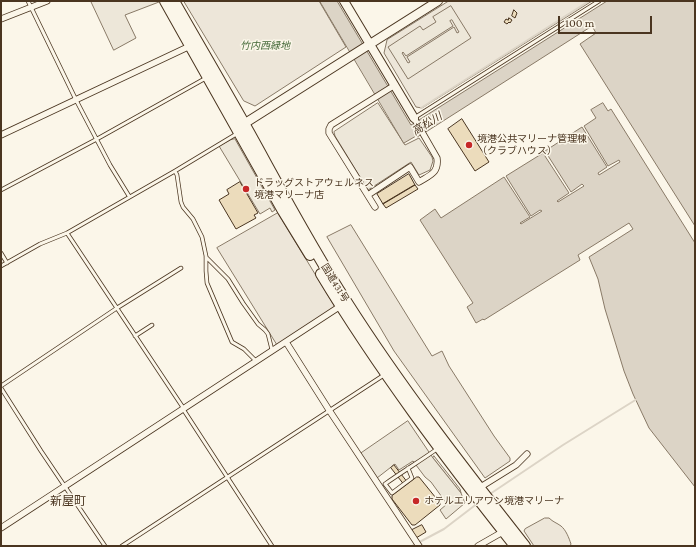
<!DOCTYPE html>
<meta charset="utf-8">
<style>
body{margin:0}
#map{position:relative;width:696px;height:547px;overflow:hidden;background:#fbf6e9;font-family:"Crimson Pro",serif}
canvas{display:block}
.frame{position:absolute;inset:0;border:2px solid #4a3520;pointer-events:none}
.scale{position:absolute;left:558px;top:16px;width:94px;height:18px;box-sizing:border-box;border:2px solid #4a3520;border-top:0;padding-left:5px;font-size:12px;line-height:14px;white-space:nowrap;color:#4a3520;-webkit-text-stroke:3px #fbf6e9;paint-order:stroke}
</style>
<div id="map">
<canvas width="696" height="547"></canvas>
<div class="frame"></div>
<div class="scale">100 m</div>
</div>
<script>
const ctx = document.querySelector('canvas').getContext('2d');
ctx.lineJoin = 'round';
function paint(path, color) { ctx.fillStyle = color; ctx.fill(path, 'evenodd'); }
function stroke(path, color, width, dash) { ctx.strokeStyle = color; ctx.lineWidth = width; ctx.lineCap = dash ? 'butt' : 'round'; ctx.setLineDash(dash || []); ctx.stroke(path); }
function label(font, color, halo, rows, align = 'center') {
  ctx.font = font + ' "Crimson Pro","Noto Sans JP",serif'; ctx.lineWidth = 3; ctx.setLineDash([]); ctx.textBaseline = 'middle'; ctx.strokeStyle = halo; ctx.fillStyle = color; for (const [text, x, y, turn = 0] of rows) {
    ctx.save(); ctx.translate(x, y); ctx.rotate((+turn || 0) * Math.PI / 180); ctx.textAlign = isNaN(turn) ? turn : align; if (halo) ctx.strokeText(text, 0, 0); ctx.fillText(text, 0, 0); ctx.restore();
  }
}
const green = new Path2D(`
 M184,1H319L346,47L255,106L244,101Z
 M449,1H592L422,108L416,107L384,53L387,40Z
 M278,213L335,307L277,345L217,248Z
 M351,225L432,356L442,351L449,366L494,436L510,458V461L485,478L394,351L327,237Z
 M434,456L460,489L461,493L433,458Z
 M545,518H549C553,522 557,523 561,526C566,530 569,538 571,544L570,546H534L524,531L525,529Z`);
const parking = new Path2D(`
 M91,1H158L159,2L125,15L136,38L114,50Z
 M451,6L471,38L408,79L388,47L420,26L423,30L436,22L433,17ZM452,20L459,32L457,33L454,27L407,57L410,62L408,63L402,53L403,52L406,56L453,26L450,21Z
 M378,103L405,145L419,138L432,157L433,161L430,170L419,175L411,162L368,190L335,136L334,132Z
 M235,139L275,210L272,212L270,208L260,214L219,146L230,140Z
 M408,421L433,458L461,493L465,503L446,519L440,510L447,504L431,482L425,477L413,461L399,470L395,464L377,478L360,454Z`);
const water = new Path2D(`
 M320,1H337L411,125L607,1H695V226L580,44L596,33L592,26L429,130L417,137L416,136L404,143Z
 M603,103L608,111L611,109L695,243V487L649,428L633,394L624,371L605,309L598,279L589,257L633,229L629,223L578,255L580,260L484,320L483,319L476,323L467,307L473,303L420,220L435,209L441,218L504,177L530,217L520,223L521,224L542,211L540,210L531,216L506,176L543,153L569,193L557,201L558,202L584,186L582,184L571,192L545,151L582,127L607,167L598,173L599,175L620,162L619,160L608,166L584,126L596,118L591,110Z`);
const stream = new Path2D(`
 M421,108L589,1
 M490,494L563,445L637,399
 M412,546L444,529L478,503`);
const building = new Path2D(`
 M514,10L517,13L515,18L512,16Z
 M509,18L512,20L510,23L509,22L507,24L504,22L506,19L508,20Z
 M462,119L489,162L475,171L448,129Z
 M409,174L415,185L383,204L377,194Z
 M240,182L258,213L254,215L256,218L236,229L219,200L229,194L227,190Z
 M415,185L418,189L386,208L383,204Z
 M394,465L408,483L405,486L391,468Z
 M417,477H419L440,503V505L415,525H412L392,499V496Z
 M422,525L426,532L416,538L412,530Z`);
const lane = new Path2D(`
 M28,1L76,100L110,165L129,196
 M414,118L599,1
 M175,171L177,175L181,202L183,207L193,219L202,237L206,256V271L207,283L232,342L244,349L256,361
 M1,190L97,139L206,78
 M67,233L184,409
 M1,253L7,263
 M206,257L228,279L243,303L258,324L265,330L268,334L272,350
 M1,266L40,244L67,233L175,171L238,133
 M135,336L152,325
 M1,386L117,308L181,268
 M1,388L41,451L105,546
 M183,409L272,546
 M408,468L412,478L392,493L385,484C402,472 420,461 437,449
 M122,546L384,375`);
const street = new Path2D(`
 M1,19L47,1
 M1,135L190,46
 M368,195L410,167L419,182C430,175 439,173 437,158L414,118
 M375,207L329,133V129L331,125L395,85
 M286,342L329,410L419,546
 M479,488L516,465L527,454
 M1,528L342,305
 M478,546L506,530`);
const secondary = new Path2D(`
 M344,1L414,118
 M239,127L438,1`);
const highway = new Path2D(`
 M165,1L283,211L310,255
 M174,1C199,45 225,89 250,134C281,190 311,247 346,301C400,386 462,466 525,546
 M321,274C379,370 446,459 515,546`);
const markers = [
 [469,145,4,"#c62828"],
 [246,189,4,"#c62828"],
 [416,501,4,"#c62828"]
];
const parkNames = [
 ["竹内西緑地",265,46]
];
const poiNames = [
 ["境港公共マリーナ管理棟",477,139],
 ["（クラブハウス）",477,151],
 ["ドラッグストアウェルネス",254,183],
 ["境港マリーナ店",254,195],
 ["ホテルエリアワン境港マリーナ",424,501]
];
const streetNames = [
 ["国道431号",335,283,58]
];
const waterNames = [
 ["高松川",427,124,-32]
];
const quarterNames = [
 ["新屋町",68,501]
];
paint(green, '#ede6d9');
stroke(green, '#887966', 1);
paint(parking, '#ede7d9');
stroke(parking, '#887966', 1);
paint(water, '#dcd4c6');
stroke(water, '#887966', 1);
stroke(stream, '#dcd4c6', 2);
paint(building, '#ecdcbc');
stroke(building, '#4a3520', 1);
stroke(lane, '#4a3520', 4.5);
stroke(street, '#4a3520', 7);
stroke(secondary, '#4a3520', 10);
stroke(highway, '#4a3520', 12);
stroke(lane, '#fbf6e9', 3);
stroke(street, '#fbf6e9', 5.5);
stroke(secondary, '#fbf6e9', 8);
stroke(highway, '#fbf6e9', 10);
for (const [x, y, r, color] of markers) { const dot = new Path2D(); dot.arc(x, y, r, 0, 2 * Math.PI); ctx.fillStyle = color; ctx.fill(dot); stroke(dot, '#fbf6e9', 1.5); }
label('italic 10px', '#436837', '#fbf6e9', parkNames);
label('10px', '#4a3520', '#fbf6e9', poiNames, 'left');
label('10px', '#4a3520', '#fbf6e9', streetNames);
label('italic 11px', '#4a3520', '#fbf6e9', waterNames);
label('12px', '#4a3520', '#fbf6e9', quarterNames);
</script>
